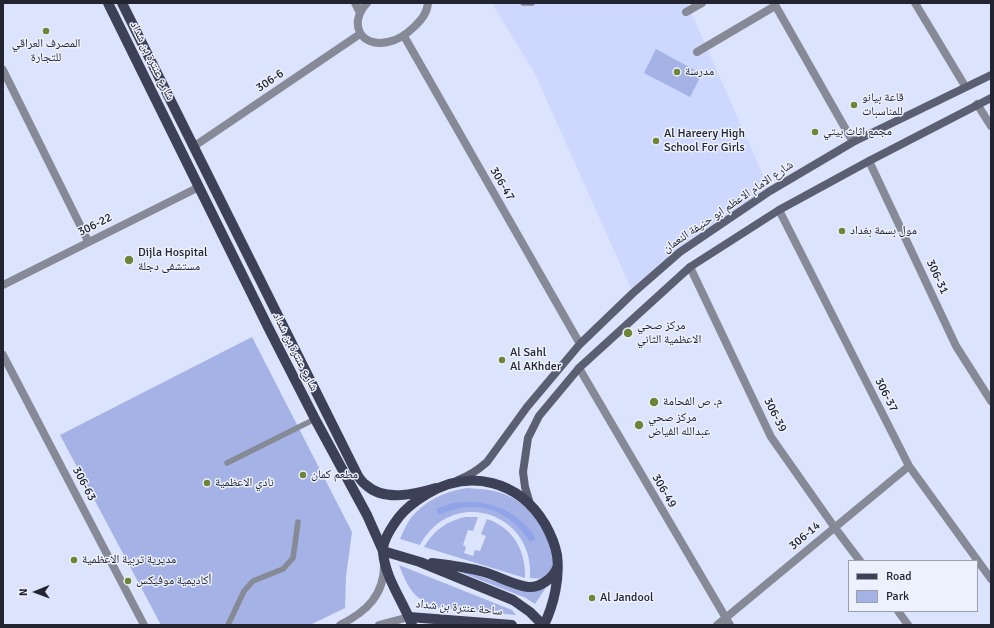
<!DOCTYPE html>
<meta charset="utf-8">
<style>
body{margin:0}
#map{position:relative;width:994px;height:628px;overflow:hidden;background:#dce3fc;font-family:Signika,sans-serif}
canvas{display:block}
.frame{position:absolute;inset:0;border:4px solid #222531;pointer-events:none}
.legend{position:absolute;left:848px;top:560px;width:130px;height:52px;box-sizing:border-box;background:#edf1fd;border:1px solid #9c9fab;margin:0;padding:5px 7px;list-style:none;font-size:12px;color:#222531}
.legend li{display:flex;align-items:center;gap:8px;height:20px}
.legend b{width:20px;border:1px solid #9c9fab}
.north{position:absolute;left:16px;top:572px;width:40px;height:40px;-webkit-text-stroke:3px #edf1fd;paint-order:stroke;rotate:269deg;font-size:11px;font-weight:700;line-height:16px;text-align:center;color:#222531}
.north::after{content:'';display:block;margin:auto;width:14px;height:18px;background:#222531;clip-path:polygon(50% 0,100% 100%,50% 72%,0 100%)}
</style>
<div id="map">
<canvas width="994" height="628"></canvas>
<div class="frame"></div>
<ul class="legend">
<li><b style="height:5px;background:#3c4157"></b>Road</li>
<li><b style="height:11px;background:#a4b2e6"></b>Park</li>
</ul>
<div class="north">N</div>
</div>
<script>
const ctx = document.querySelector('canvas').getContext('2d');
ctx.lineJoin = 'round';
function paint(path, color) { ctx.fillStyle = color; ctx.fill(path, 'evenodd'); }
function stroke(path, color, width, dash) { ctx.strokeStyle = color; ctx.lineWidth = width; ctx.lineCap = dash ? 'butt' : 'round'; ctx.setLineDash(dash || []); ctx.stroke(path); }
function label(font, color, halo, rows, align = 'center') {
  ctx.font = font + ' Signika,"Noto Naskh Arabic",sans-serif'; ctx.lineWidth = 3; ctx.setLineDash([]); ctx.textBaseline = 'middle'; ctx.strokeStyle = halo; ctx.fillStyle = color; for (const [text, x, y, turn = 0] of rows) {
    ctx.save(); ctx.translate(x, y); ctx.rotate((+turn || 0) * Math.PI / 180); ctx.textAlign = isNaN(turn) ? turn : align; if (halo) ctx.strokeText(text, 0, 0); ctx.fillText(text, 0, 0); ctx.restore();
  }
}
const built = new Path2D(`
 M492,3H687L770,191L680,252L633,293L535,74Z`);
const green = new Path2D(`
 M656,49L702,74L690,97L644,73Z
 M252,337L352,532L346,576L345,608L310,625H161L60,435Z
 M466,488C486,489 502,490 519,502C525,506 532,513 537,519C545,529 558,559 552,571C548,579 538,579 530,578C535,512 452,486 420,545L400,539C403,532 406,525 410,519C424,501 444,492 466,488Z
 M465,517H478L473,531L468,530L463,545L466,547L464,553L473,556L475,550L480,551L486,536L481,534L487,519C513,528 526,550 525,578L424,547C434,530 447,521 465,517Z
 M399,565L512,610L516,615L440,608C414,600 409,590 399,565Z
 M460,572H466L524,591L547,585L545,589L535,604L526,598Z`);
const water = new Path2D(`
 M464,502C493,501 521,513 536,539L530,542C509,509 476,498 439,515L436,509L452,503Z`);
const service = new Path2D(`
 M523,3H532
 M227,463L315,419
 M228,625L244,591L253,581L283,569L293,558L298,522`);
const minor = new Path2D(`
 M355,3L360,13
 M367,3C348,23 360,48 388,42C399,40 407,34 415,26C422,19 427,13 428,3
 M774,3L853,142
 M915,3L965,86
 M686,12L702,3
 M404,36L580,344
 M697,52L775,6
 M3,70L88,241
 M977,104L991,126
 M193,147L360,34
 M869,161L956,346L991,401
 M779,210L909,466L991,579
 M690,267L771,437L835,528L860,561
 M3,285L199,187
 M3,355L144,625
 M579,368L730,625
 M898,611L908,625
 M717,625L909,466`);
const tertiary = new Path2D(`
 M340,625C366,612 385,595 384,563
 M379,625L409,617`);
const secondary = new Path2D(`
 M458,480C469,476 478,470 487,462L527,407L580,344L633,293L680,252L770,191L853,142L991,75
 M530,504L525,487L523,472L528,438L539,416L579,368L690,267L779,210L869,161L991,98`);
const primary = new Path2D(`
 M108,3L269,329L315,419L367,515L383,551L420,562L513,600L530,612L543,625
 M122,3L358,476C360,479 363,483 366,485C384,502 416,494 436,488
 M432,563C449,565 467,567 484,572C498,576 513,585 528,587C539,588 553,579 557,568
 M409,617L512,625
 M412,625C403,601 385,578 383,552C382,541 393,525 399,517C407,507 417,500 427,494C470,468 519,481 545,524C550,533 555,544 557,555C560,578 554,604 544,625`);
const markers = [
 [46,31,4,"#6e8436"],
 [677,72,4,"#6e8436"],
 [854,105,4,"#6e8436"],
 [815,132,4,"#6e8436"],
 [656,141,4,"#6e8436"],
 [842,231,4,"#6e8436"],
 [129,260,5,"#6e8436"],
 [628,333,5,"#6e8436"],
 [502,360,4,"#6e8436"],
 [654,402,5,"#6e8436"],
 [639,425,5,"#6e8436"],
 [303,475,4,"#6e8436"],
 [207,483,4,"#6e8436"],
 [74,560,4,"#6e8436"],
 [128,581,4,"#6e8436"],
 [592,598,4,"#6e8436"]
];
const poiNames = [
 ["المصرف العراقي",46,44,"center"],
 ["للتجارة",46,58,"center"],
 ["مدرسة",685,72],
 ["قاعة بيانو",862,98],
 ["للمناسبات",862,112],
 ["مجمع اثاث بيتي",823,132],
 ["Al Hareery High",664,134],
 ["School For Girls",664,148],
 ["مول بسمة بغداد",850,231],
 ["Dijla Hospital",138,253],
 ["مستشفى دجلة",138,267],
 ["مركز صحي",637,326],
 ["الاعظمية الثاني",637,340],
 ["Al Sahl",510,353],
 ["Al AKhder",510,367],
 ["م. ص الفحامة",663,402],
 ["مركز صحي",648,418],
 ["عبدالله الفياض",648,432],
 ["مطعم كمان",311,475],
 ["نادي الاعظمية",215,483],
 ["مديرية تربية الاعظمية",82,560],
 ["أكاديمية موفيكس",136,581],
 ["Al Jandool",600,598]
];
const streetNames = [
 ["شارع عنترة بن شداد",152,61,64],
 ["306-6",270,81,-34],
 ["306-47",502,184,60],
 ["شارع الامام الاعظم ابو حنيفة النعمان",728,207,-34],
 ["306-22",95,225,-27],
 ["306-31",937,277,65],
 ["شارع عنترة بن شداد",295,352,63],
 ["306-37",886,395,63],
 ["306-39",775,415,63],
 ["306-63",84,484,62],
 ["306-49",664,491,60],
 ["306-14",805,536,-40],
 ["ساحة عنترة بن شداد",459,608,5]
];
paint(built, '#ced8ff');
paint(green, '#a4b2e6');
paint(water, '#91a3e9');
stroke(service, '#868a97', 5.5);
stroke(minor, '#868a97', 8);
stroke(tertiary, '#868a97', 8);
stroke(secondary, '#5a5f71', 8);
stroke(primary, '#3c4157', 10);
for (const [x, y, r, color] of markers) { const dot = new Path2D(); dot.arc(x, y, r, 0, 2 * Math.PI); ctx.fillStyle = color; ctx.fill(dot); stroke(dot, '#edf1fd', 1.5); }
label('12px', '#222531', '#edf1fd', poiNames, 'left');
label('12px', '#222531', '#edf1fd', streetNames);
</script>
